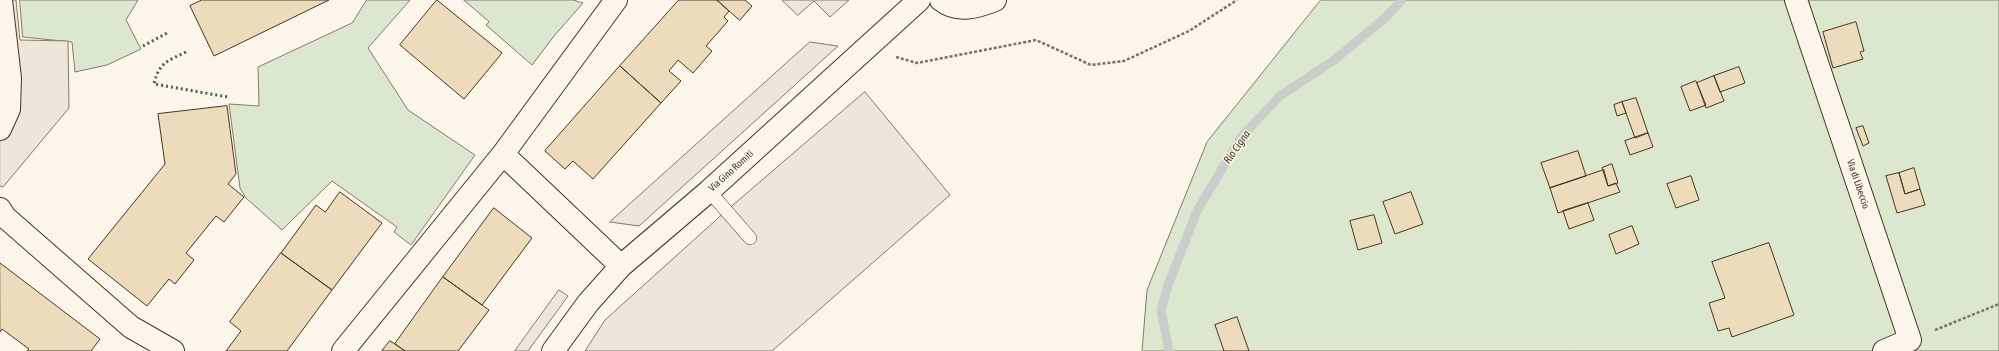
<!DOCTYPE html>
<style>
body{margin:0}
canvas{display:block;background:#fbf6e9}
</style>
<canvas width="1999" height="351"></canvas>
<script>
const ctx = document.querySelector('canvas').getContext('2d');
ctx.lineJoin = 'round';
function paint(path, color) { ctx.fillStyle = color; ctx.fill(path, 'evenodd'); }
function stroke(path, color, width, dash) { ctx.strokeStyle = color; ctx.lineWidth = width; ctx.lineCap = dash ? 'butt' : 'round'; ctx.setLineDash(dash || []); ctx.stroke(path); }
function label(font, color, halo, rows, align = 'center') {
  ctx.font = font + ' "Asap Condensed",sans-serif'; ctx.lineWidth = 3; ctx.setLineDash([]); ctx.textBaseline = 'middle'; ctx.strokeStyle = halo; ctx.fillStyle = color; for (const [text, x, y, turn = 0] of rows) {
    ctx.save(); ctx.translate(x, y); ctx.rotate((+turn || 0) * Math.PI / 180); ctx.textAlign = isNaN(turn) ? turn : align; if (halo) ctx.strokeText(text, 0, 0); ctx.fillText(text, 0, 0); ctx.restore();
  }
}
const green = new Path2D(`
 M20,0H138L126,20L141,49L107,65L75,72L72,42L23,37Z
 M367,0H410L368,48L408,110L475,155L411,245L394,232L397,227L332,181L282,230L246,198L240,188L229,104L259,106L258,67L352,23Z
 M464,0H573L583,3L554,36L532,65L486,25L489,22Z
 M1321,0H1999V351H1142L1147,290L1207,142Z`);
const parking = new Path2D(`
 M0,0H16L20,40L68,41L69,108L3,187L0,186Z
 M782,0H849L830,17L814,1L798,15Z
 M810,42L838,46L639,226L610,222Z
 M865,92L950,195L772,351H585L605,320L726,211Z
 M559,290L568,296L528,351H515Z`);
const stream = new Path2D(`
 M1169,351L1161,310L1168,285L1197,211L1241,137L1280,96L1333,61L1385,18L1402,0`);
const building = new Path2D(`
 M202,0H329L214,56L190,6Z
 M437,0L502,53L464,99L400,45Z
 M679,0H717L729,11L724,17L728,21L706,46L712,51L693,73L678,60L669,71L681,81L661,103L620,66Z
 M717,0H745L752,6L740,20Z
 M1856,22L1864,51L1860,52L1863,59L1833,68L1823,32Z
 M620,66L661,103L593,179L573,161L565,169L545,151Z
 M1739,67L1745,83L1720,92L1714,76Z
 M1714,76L1724,101L1706,108L1697,83Z
 M1696,81L1706,105L1690,111L1681,87Z
 M1636,98L1648,133L1635,138L1622,102Z
 M1622,102L1626,113L1617,116L1614,105Z
 M227,106L236,174L228,184L244,197L224,222L216,216L186,253L194,260L175,284L169,279L147,306L88,259L165,164L158,114Z
 M1863,126L1869,143L1863,146L1856,128Z
 M1648,133L1653,147L1630,155L1625,141Z
 M1578,151L1586,176L1550,188L1541,163Z
 M1612,164L1618,183L1608,186L1602,168Z
 M1914,168L1920,189L1905,194L1899,173Z
 M1604,170L1608,186L1616,183L1620,192L1558,213L1550,188Z
 M1899,173L1905,194L1920,189L1925,205L1897,213L1886,176Z
 M1691,176L1699,200L1676,208L1667,184Z
 M340,192L382,223L332,290L281,253L316,205L325,212Z
 M1411,192L1423,224L1395,234L1383,202Z
 M1588,203L1594,220L1569,229L1563,211Z
 M494,208L532,238L482,305L443,277Z
 M1374,215L1382,243L1358,250L1350,221Z
 M1632,226L1639,244L1616,254L1609,235Z
 M1769,243L1794,315L1732,337L1729,328L1718,331L1709,303L1725,298L1712,262Z
 M281,253L332,290L287,351H226L241,331L230,322Z
 M0,263L100,339L91,351H27L29,349L2,329L0,332Z
 M443,277L489,310L458,351H405L395,344Z
 M1237,317L1249,351H1224L1215,325Z
 M390,341L395,344L405,351H382Z`);
const path = new Path2D(`
 M896,57L917,63L1036,40L1091,65L1124,61L1189,31L1237,0
 M1935,330L1999,304`);
const service = new Path2D(`
 M709,191L750,238`);
const minor = new Path2D(`
 M941,0C957,13 978,7 995,0
 M1796,0L1910,340L1884,351
 M0,129L9,109L10,78L1,0
 M503,154L616,0
 M0,209L5,217L131,327L173,351
 M343,351L503,154L621,266
 M553,351L588,303L621,266L709,191L919,0`);
const hedge = new Path2D(`
 M143,46L169,32
 M186,52C168,61 159,62 154,84L228,97`);
const streetNames = [
 ["Via Gino Romiti",731,171,-42],
 ["Via di Libeccio",1858,184,71]
];
const waterNames = [
 ["Rio Cigna",1237,147,-55]
];
paint(green, '#dce7d0');
stroke(green, '#887966', 1);
paint(parking, '#ede7d9');
stroke(parking, '#887966', 1);
stroke(stream, '#c9cecd', 9);
paint(building, '#ecdcbc');
stroke(building, '#4a3520', 1);
stroke(service, '#4a3520', 14);
stroke(minor, '#4a3520', 24);
stroke(path, '#7f6f5c', 2.5, [3, 2]);
stroke(service, '#fbf6e9', 13);
stroke(minor, '#fbf6e9', 22);
stroke(hedge, '#436837', 3, [2, 3]);
label('10px', '#4a3520', '#fbf6e9', streetNames);
label('italic 11px', '#4a3520', '#fbf6e9', waterNames);
</script>
